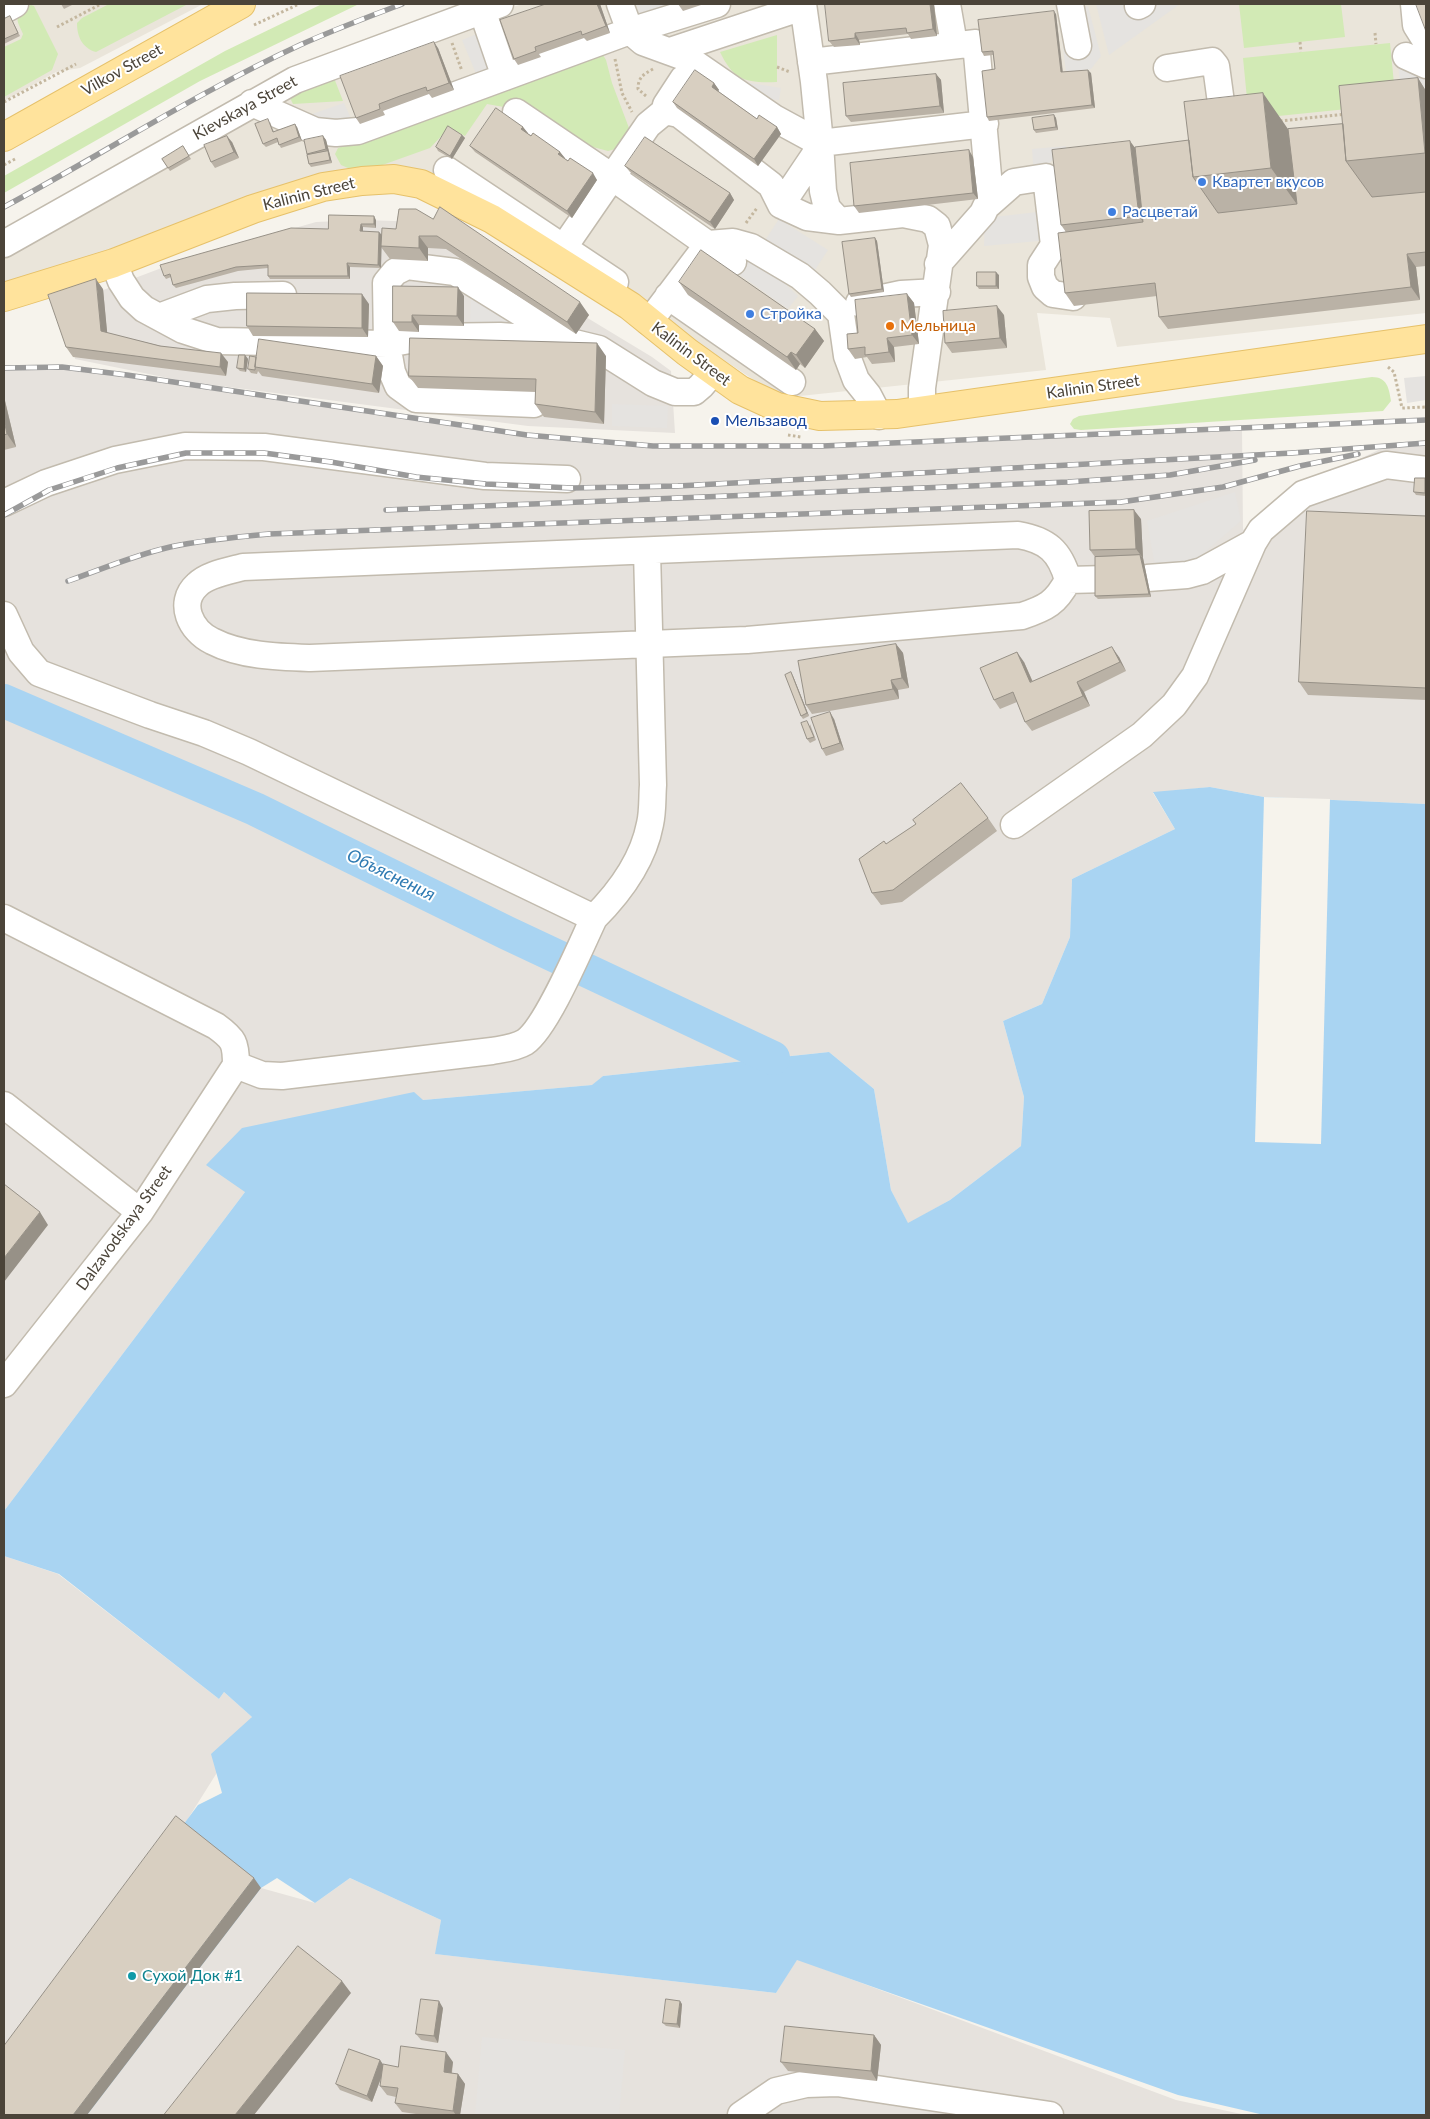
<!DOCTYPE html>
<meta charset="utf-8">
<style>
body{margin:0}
#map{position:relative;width:1430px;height:2119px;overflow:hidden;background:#f6f3ec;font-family:Lato,sans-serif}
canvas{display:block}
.frame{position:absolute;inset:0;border:5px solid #4b4439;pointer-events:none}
</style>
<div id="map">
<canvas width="1430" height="2119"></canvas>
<div class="frame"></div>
</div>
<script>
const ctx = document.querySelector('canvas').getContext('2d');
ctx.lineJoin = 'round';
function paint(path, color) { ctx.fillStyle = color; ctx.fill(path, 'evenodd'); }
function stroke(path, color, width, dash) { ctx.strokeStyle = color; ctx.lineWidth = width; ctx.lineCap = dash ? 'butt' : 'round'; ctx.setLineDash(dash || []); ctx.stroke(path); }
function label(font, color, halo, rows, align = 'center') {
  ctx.font = font + ' Lato,sans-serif'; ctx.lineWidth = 4; ctx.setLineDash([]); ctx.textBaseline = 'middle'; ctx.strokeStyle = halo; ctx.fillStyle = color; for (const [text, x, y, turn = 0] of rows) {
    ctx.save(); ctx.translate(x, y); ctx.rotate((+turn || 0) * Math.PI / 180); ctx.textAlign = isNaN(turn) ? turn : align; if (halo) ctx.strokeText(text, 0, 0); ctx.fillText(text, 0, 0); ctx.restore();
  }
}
const residential = new Path2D(`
 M4,4H203L80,68L56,72L4,101Z
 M522,4H1426V313L1117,347L1110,318L1037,313L1046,370L781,398L495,208L440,179L249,200L70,263L4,283V246L340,66Z`);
const industrial = new Path2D(`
 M363,220L425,222L452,236L652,357L671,371L675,433L528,426L183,381L75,359L69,303L180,261L316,222Z
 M62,367L127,375L527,435L653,446H822L1242,429L1243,530L1291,492L1393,443L1426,440V804L1264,797L1210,787L1153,793L1175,829L1072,879L1070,937L1042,1004L1003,1021L1024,1097L1021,1146L950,1200L908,1224L891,1190L874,1089L829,1052L603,1076L593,1085L423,1100L245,1192L4,1511V368Z
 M4,1556L58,1574L219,1699L224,1692L252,1717L184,1825L261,1888L315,1903L350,1878L441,1920L436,1954L776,1993L797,1959L1176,2100L1246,2115H4Z`);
const green = new Path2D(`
 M109,4H188L96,52C82,48 77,36 77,23L82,18Z
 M322,4H359L200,81L4,193V176L225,51Z
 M1239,4H1341L1345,37L1244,48Z
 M31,5L34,6L58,54L52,70L4,97V47L21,39L23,34C19,25 15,20 19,10Z
 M777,35V82C746,83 734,81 720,52Z
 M1390,43L1396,104L1249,119L1243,58Z
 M603,55L606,60L612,83L629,128L619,148L608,151L593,147L526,111L487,104L465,136L449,128L430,148L374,168H348L341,165L335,154L338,148L450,112L479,96Z
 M334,78L343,101L293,104L289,96Z
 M1372,377C1387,377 1389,388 1391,401L1383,411L1081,430L1074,429L1070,424L1073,419L1079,416Z`);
const parking = new Path2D(`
 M636,4H675L640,17Z
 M1096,4H1180L1109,55Z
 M1088,6L1101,56L1091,69L1066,72L1058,9Z
 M484,31L498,68L477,76L462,40Z
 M1420,50L1426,80V102L1402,104L1397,52Z
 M744,82L781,88L779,100L753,98Z
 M344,103L353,123L316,125L312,114Z
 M1066,146V154L1059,155L1034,175L1032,149Z
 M1046,211L1049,240L984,246L985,218Z
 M779,219L828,250L813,273L764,242Z
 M746,260L773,272L798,296L788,309L737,273Z
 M471,298L510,317V331H470Z
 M1426,376V400L1407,403L1404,378Z
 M612,404L668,406L667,428L612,426Z
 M1235,492L1241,521L1192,563L1155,566L1147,521Z
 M482,2037L625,2050L619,2115H475Z`);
const water = new Path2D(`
 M1210,787L1264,797L1426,804V2115H1264L1178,2095L797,1960L776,1993L435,1954L441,1920L350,1878L315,1903L277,1878L261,1888L87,2115H4V2065L198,1805L222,1793L211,1754L252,1717L224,1692L219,1699L59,1574L4,1556V1511L245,1192L206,1165L242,1128L414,1092L423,1100L592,1085L603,1076L829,1052L874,1089L891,1190L908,1223L950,1200L1021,1146L1024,1097L1003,1021L1042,1004L1070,937L1072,879L1175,829L1153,792Z`);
const pier = new Path2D(`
 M1264,797L1330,799L1321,1144L1255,1142Z`);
const river = new Path2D(`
 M4,701L255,809L507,933L773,1058`);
const path = new Path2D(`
 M254,25L299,4
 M57,27L101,4
 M1375,33L1376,44
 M1300,42L1301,52
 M452,43L462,71
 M615,59L622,93L632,112
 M777,67L790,72
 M646,96L638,89C638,77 644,74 653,69
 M4,102L76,64
 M1280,121L1346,114
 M4,165L15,159
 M746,223L757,208
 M1388,367L1394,372L1402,408L1426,407
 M788,435L801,437`);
const minor = new Path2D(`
 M620,4L630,31L643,42L687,58L774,118L820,143L985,124
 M947,4L954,44
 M1070,4L1078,46
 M1414,4L1416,25L1426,41
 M1138,6L1142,4
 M4,10L15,4
 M482,10L505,77
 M670,51L803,7
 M1406,56L1426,65
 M811,62L976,43L990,198L983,213L938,264
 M1167,68L1212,61L1216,66L1225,132
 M252,103L315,131L336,133L358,131L630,31L717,4
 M665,111L666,105L683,79
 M516,112L612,177L733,262
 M820,143L823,191L827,208L839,221
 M447,170L615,282
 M989,204L1014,182L1046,177L1054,245L1041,265V277L1045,287L1053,294L1073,297
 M781,205L814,156L820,143L814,82L803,4
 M4,244L295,80L500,4
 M564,247L648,125L665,111L679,114L771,185L781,205L807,217L839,221L903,214L928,219L937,226L942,245L922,388V409
 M114,263L121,281L132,298L144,309L183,330L217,341L387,344L427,337L500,336L566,341L599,349L653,383L675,392H694L701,386L713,372
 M668,296L792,382
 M859,303L901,294L937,292
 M159,317L207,299L235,296L283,295
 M649,322L708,244L733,242L751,247L800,276L820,293L841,314L847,356L856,380L868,395L879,416
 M534,404L416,399L398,386L392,372L387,344L386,283L395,272L407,266L455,272L563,339
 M4,503L46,483L115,460L185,446L264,447L485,476L567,479
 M1068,580C1060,551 1047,540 1018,535L243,567C229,571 208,574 197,585C177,603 191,631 212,641C241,656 278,657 310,658L747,640L1022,616C1046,608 1056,603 1068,580L1147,578L1187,575L1202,571L1253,543L1261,530L1303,494L1386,465L1426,470
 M4,615L21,652L39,673L150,715L204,733L249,752L594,918C620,892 643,861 650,824C653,811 652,798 653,785L647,551
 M1014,825L1142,735L1174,705L1195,676L1253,543
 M4,918L216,1026C234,1039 236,1043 236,1065
 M236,1065L262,1075L282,1076L492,1051C503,1049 515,1048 525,1042C547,1027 581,945 594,918
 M4,1105L140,1212
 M4,1384L140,1212L236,1065
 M741,2115L776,2091L806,2084L837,2083L1050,2115`);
const major = new Path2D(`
 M4,137L241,4
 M4,297L114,263L253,209L323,187L362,181L394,179L421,184L492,219L630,306L687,352L740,390L777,407L820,416L897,414L1426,339`);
const rail = new Path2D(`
 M4,207C103,154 198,92 300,45C333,30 368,17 402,4
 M4,368L62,367L127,375L527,435L653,446H822L1426,420
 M386,510L1068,482L1170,475L1255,460
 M4,515L49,490L117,468L186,453H264L331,462L416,477L486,484L572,488L678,486L1292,453L1426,443
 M68,581C102,569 135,555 170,547C203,540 236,537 269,534L1121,502L1223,487L1300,466L1358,454`);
const wall = new Path2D(`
 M61,4H74L64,9Z
 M600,4L610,33L587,41L584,38L539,54L541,57L518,65L514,59Z
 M678,4H704L683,11Z
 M934,4L937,36L911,39L908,34L859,40L860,45L834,47L829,41Z
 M1056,14L1063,72L1091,73L1095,108L989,121L987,117L995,69L993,55L984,56L982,52Z
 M10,16L20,36L4,44V19Z
 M438,48L454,90L432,98L429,94L383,111L385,115L360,124L356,118Z
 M936,74L941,80L944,113L851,122L846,116Z
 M1418,78L1426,91V266L1416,267L1420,300L1168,329L1159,317L1157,296L1074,306L1065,293L1066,232L1061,225L1135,147L1288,129L1343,124Z
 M714,83L719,90L718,91L757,119L777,127L781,134L758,166L677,108L673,102Z
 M1054,115L1056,118L1058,130L1036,133L1034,130Z
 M270,122L274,132L297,127L302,141L281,148L278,142L266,147L263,144Z
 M523,127L527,133L560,152L564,158L597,180L572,218L475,152L470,146Z
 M462,135L465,138L452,159L438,151L436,147Z
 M323,136L326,140L332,163L311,167L309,164L307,154Z
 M232,142L239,158L215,168L211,162Z
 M183,146L191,159L170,171L162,159Z
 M973,157L978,199L859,213L854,206Z
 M625,166L730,193L734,200L715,229L630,172Z
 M399,209L589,315L576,334L446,249L428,248V261L390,259L381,247V268L350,267V279H270L268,276V268L238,271L176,288L173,285L171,277L166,279L164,276L328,229L376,220V228L363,227V231L381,235L396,229Z
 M875,238L877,241L884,292L851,297L849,294Z
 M999,275V289H979L977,286Z
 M679,282L815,329L824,341L805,368L800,364L796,370L688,295Z
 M103,289L107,333L228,362L226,376L73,357L66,347Z
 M907,294L914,303L919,344L894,347L895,362L872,364L867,357L855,359L848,349Z
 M464,296V326L419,325V332L399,331L393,322Z
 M369,304L368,337L253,336L247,326Z
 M1004,315L1007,348L952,353L945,343Z
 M245,355L248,359L246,372L240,371L237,368Z
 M376,356L383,366L379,393L262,376L258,371L257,374L251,373L248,369L256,357Z
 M606,356L604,424L544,417L535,404L536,392L418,388L409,376Z
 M4,396L16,447L4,450Z
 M1426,480V496L1416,495L1414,492Z
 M1426,516V700L1308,695L1299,682Z
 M1141,519L1143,558L1151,597L1098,599L1095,596V557L1090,550Z
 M896,644L903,653L909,688L898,690L899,699L812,714L806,705Z
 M1119,657L1126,671L1084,692L1090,706L1032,731L1025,722L1017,702L1000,709L994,700L1024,662L1033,682Z
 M793,676L809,716L803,719L801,716Z
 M834,719L844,750L826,756L822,749Z
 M810,724L816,740L810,743L807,739Z
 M988,818L997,831L902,902L881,905L872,893L886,844Z
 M682,2004L680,2028L666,2026L663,2023Z
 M443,2008L438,2043L421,2040L416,2034Z
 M874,2035L881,2045L877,2081L788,2071L781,2062Z
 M453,2062L452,2073L458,2074L465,2084L460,2115H423L402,2112L395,2103L396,2097L387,2095L380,2086L382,2076L372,2102L340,2090L336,2084L383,2065L398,2067Z`);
const shadedWall = new Path2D(`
 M597,4H600L610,33L606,26Z
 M930,4H934L937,36L933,29Z
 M1054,11L1056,14L1063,76L1061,72Z
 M855,33L859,40L860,45L855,38Z
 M434,42L438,48L454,90L449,83Z
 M1088,70L1091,73L1095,108L1092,105Z
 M936,74L941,80L944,113L940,106Z
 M1418,78L1426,91V155L1425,153Z
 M714,83L719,90L716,94L712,87Z
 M1263,93L1297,142L1306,217L1271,168Z
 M1054,115L1056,118L1058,130L1056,127Z
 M295,124L297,127L302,141L299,137Z
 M523,127L528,133L526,136L521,129Z
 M777,127L781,134L758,166L754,159Z
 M462,135L465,138L452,159L450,156Z
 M227,136L232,142L239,158L234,152Z
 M323,136L326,140L332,163L330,160L328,152L326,149Z
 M1130,141L1144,160L1152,235L1139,216Z
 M969,150L973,157L978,199L973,193Z
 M560,152L565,158L563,161L558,154Z
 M593,173L597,180L572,218L567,211Z
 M730,193L734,200L715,229L710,222Z
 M374,216L376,220V228L374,224Z
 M361,224L363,227V235L360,231Z
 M379,232L382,235L381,268L378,265Z
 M419,236L428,248V261L419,248Z
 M875,238L877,241L884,292L882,289Z
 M1407,254L1416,267L1420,300L1411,287Z
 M347,263L350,267V279L348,276Z
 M996,272L999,275V289L996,286Z
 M96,279L103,289L108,341L101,331Z
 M458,287L464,296V326L457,316Z
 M362,294L369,304L368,337L362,328Z
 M907,294L914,303L919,344L912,335Z
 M580,302L589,315L576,334L567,322Z
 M997,306L1004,315L1007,348L1000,338Z
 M412,315L419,325V332L412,322Z
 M815,329L824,341L805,368L796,355Z
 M887,338L894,347L895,362L889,352Z
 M597,343L606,356L604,424L595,412Z
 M791,352L800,364L796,370L787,357Z
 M221,353L228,362L226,376L220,367Z
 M245,355L248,359L246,372L244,369Z
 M376,356L383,366L379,393L372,384Z
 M4,396V397L16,447L7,434L4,420Z
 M1425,478L1426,480V495L1425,493Z
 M1134,510L1141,519L1143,558L1136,549Z
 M1140,555L1143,558L1151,597L1149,594Z
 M896,644L903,653L909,688L902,678Z
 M1112,647L1119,657L1126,671L1120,662Z
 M1017,652L1024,662L1037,692L1030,682Z
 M791,672L793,676L809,716L807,713Z
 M891,680L898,690L899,699L893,689Z
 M1077,682L1084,692L1090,706L1083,696Z
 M830,712L834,719L844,750L840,743Z
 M40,1212L48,1225L4,1282V1258Z
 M254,1878L261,1888L87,2115H73Z
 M342,1981L351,1993L254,2115H235Z
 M439,2001L443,2008L438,2043L434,2036Z
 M680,2001L682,2004L680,2028L677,2024Z
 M874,2035L881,2045L877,2081L871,2071Z
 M446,2052L453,2062L450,2082L444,2072Z
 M380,2060L385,2067L372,2102L367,2096Z
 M458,2074L465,2084L460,2115H456L453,2111Z`);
const building = new Path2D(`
 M546,4H597L606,26L582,35L581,31L535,47L536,51L514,59L500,20Z
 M825,4H930L933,29L907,33L906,28L855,33V38L829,41Z
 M1416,4H1426V31Z
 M1054,11L1061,72L1088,70L1092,105L987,117L982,71L995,69L993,51L982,52L978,20Z
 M10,16L18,33L4,39V19Z
 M434,42L449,83L427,91L426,87L400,96L379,104L380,109L356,118L340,76Z
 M695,70L714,83L712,87L757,119L759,115L777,127L754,159L673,102Z
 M936,74L940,106L846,116L843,83Z
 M1418,78L1425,153L1346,161L1339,86Z
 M1263,93L1271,168L1193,177L1184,102Z
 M496,108L523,127L521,129L531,136L533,133L560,152L558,154L568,161L570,158L593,173L567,211L470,146Z
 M1054,115L1056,127L1034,130L1032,118Z
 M268,119L273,132L295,124L299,137L279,145L277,138L263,144L255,124Z
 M1343,124L1346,161L1372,197L1426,192V252L1407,254L1411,287L1159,317L1155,283L1065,293L1058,233L1143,222L1135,147L1189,140L1193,177L1218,213L1297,204L1288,129Z
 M448,126L462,135L450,156L436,147Z
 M227,136L234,152L211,162L204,145Z
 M323,136L326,149L307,154L304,140Z
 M645,137L730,193L710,222L625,166Z
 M1130,141L1139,216L1061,225L1052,150Z
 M183,146L189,156L168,168L162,159Z
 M969,150L973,193L854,206L850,163Z
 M328,151L330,160L309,164L307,155Z
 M440,207L580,302L567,322L437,236H419V248L381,246L382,228L396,229L399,209H416L433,219Z
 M329,215L374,216V224H361L360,231L379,232L378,265L347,263L348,276H268V265L236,267L173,285L170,274L164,276L160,265L291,228L328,229Z
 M875,238L882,289L849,294L842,242Z
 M701,250L815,329L796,355L791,352L787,357L679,282Z
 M977,272H996V286H977Z
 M96,279L101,331L160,346L221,353L220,367L66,347L48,295Z
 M393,286L458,287L457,316L412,315V322H393Z
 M247,293L362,294V328L247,326Z
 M907,294L912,335L887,338L889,352L865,355V347L848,349L847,334L858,333L855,300Z
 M997,306L1000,338L945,343L943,311Z
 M410,338L597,343L595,412L535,404L536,379L409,376Z
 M259,339L376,356L372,384L255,367Z
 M239,355H245L244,369L237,368Z
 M250,356L256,357L255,370L248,369Z
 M4,420L7,434L4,435Z
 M1415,478H1425V493L1414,492Z
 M1134,510L1136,549L1090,550L1089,511Z
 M1307,511L1426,516V688L1299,682Z
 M1140,555L1149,594L1095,596V557Z
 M896,644L902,678L891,680L893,689L806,705L798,661Z
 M1112,647L1120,662L1077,682L1083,696L1025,722L1013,692L994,700L980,668L1017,652L1030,682Z
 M791,672L807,713L801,716L785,675Z
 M830,712L840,743L822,749L811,718Z
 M807,721L814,737L807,739L801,723Z
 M961,783L988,818L893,890L872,893L859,859L884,841L886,844L916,824L913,820Z
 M4,1184L40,1212L4,1258Z
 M176,1816L254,1878L73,2115H4V2046Z
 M298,1946L342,1981L235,2115H164Z
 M421,1999L439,2001L434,2036L416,2034Z
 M666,1999L680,2001L677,2024L663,2023Z
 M785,2026L874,2035L871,2071L781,2062Z
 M401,2046L446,2052L444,2072L458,2074L453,2111L395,2103L398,2088L380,2086L383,2064L398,2067Z
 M349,2049L380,2060L367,2096L336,2084Z`);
const markers = [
 [1202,182,5,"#3f7fe0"],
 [1112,212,5,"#3f7fe0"],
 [750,314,5,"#3f7fe0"],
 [890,326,5,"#e8710a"],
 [715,421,5,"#1a4fb4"],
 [132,1976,5,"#0f9aa8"]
];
const streetNames = [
 ["Vilkov Street",122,70,-29],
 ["Kievskaya Street",245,108,-29],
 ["Kalinin Street",309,194,-14],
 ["Kalinin Street",691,354,37],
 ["Kalinin Street",1093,387,-8],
 ["Dalzavodskaya Street",124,1228,-54]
];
const shopNames = [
 ["Квартет вкусов",1212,182],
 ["Расцветай",1122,212],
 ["Стройка",760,314]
];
const foodNames = [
 ["Мельница",900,326]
];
const transitNames = [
 ["Мельзавод",725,421]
];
const cultureNames = [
 ["Сухой Док #1",142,1976]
];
const waterNames = [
 ["Объяснения",391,875,26]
];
paint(residential, '#eae5da');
paint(industrial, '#e6e2dd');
paint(green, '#d2eab5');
paint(parking, '#e5e3e0');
paint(water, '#a9d4f2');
paint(pier, '#f6f3ec');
stroke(river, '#a9d4f2', 34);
stroke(minor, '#c2bbae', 29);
stroke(major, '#e6c16a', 30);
stroke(path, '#c4b79f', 3, [2.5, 2.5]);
stroke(minor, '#fff', 26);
stroke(major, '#ffe39c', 28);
stroke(rail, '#9a9a9a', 5.5);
stroke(rail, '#fff', 4, [11]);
paint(wall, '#bab2a6');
paint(shadedWall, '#979187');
paint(building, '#d8cfc1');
stroke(building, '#979187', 1);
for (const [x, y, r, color] of markers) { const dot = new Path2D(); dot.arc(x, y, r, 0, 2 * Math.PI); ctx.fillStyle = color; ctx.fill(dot); stroke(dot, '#fff', 2); }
label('16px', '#4b4439', '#fff', streetNames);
label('16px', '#366cbe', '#fff', shopNames, 'left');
label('16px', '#c56008', '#fff', foodNames, 'left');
label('16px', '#164399', '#fff', transitNames, 'left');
label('16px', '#0d838f', '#fff', cultureNames, 'left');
label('italic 18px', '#2e7ab2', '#fff', waterNames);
</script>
